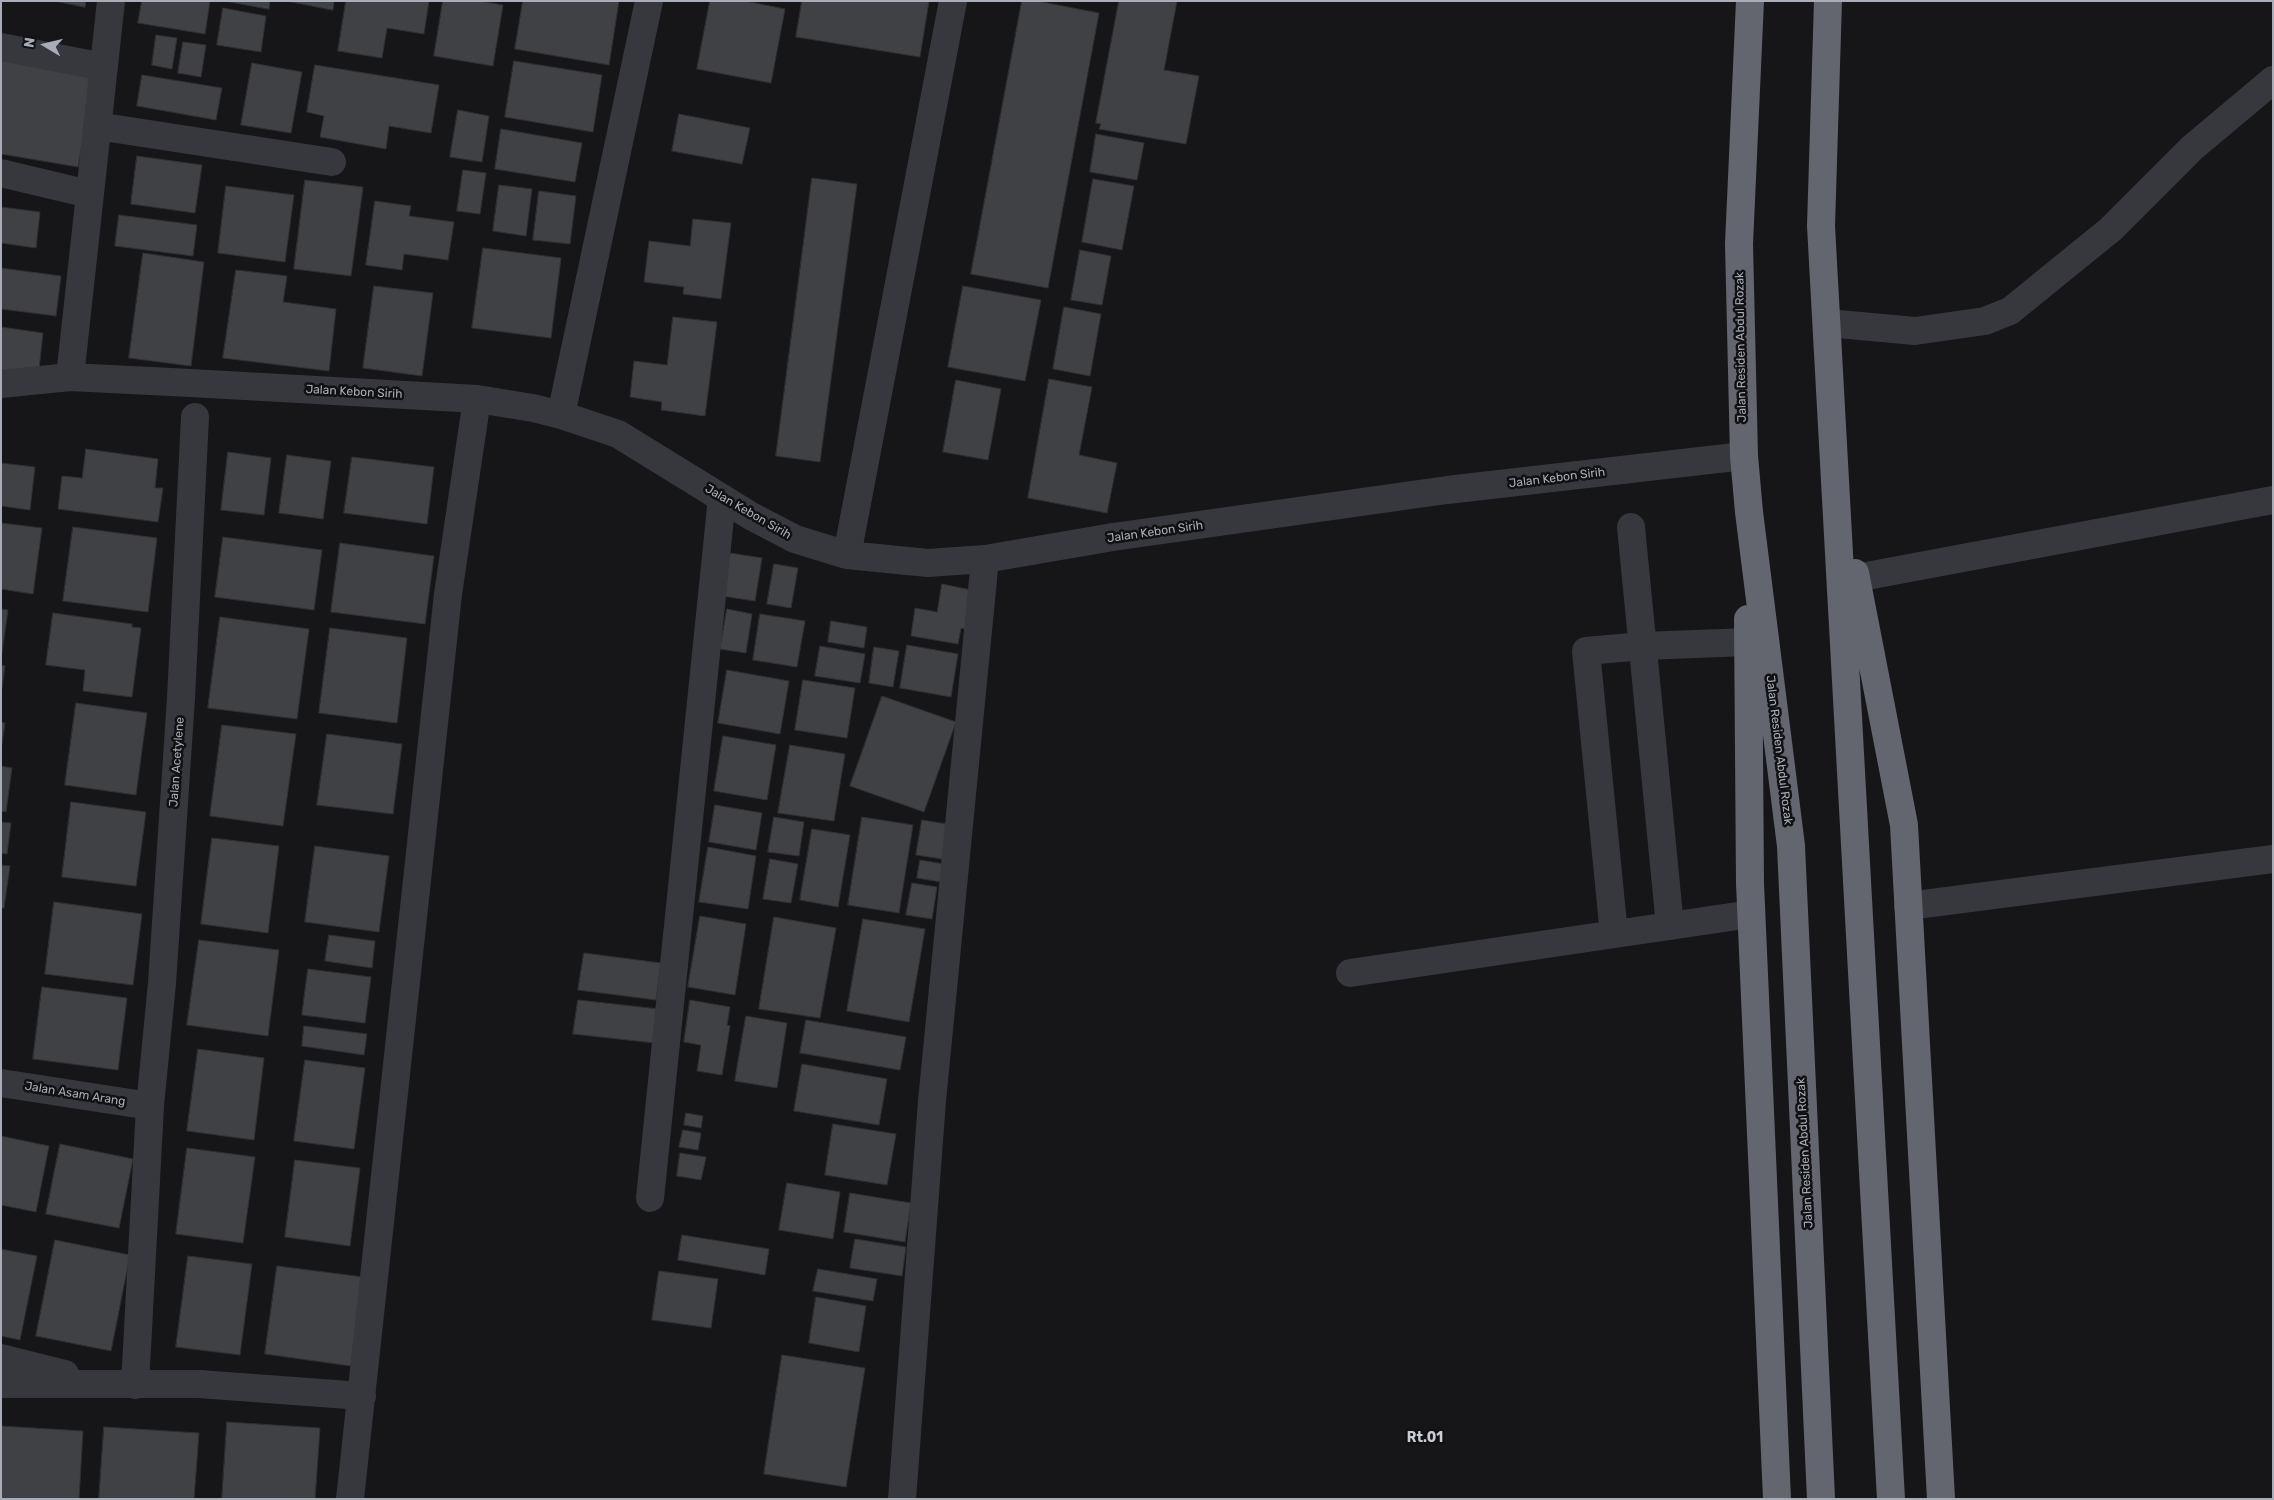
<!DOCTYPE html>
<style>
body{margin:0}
#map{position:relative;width:2274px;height:1500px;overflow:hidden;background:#161618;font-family:Rubik,sans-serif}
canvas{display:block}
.frame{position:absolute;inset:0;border:2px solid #a8adb8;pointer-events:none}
.north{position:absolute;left:20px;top:20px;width:50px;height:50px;-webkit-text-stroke:4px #111113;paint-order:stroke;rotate:279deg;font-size:14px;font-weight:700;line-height:20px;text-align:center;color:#a8adb8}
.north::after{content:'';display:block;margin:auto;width:18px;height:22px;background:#a8adb8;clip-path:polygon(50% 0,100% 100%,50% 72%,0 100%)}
</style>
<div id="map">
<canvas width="2274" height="1500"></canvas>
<div class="frame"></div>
<div class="north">N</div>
</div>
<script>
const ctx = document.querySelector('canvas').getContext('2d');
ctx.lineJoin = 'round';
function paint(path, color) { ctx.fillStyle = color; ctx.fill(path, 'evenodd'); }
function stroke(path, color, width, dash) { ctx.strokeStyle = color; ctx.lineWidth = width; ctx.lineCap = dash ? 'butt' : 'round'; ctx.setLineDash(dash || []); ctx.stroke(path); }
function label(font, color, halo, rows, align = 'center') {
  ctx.font = font + ' Rubik,sans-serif'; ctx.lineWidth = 5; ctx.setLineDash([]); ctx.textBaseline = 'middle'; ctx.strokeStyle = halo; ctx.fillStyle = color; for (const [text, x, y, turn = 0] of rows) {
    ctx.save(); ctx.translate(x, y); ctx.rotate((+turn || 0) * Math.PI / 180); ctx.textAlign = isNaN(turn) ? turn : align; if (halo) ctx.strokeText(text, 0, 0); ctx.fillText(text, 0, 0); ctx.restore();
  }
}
const building = new Path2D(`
 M55,1H86L85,7Z
 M142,1H210L205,34L138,23Z
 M225,1H270L269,9Z
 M287,1H334L333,10Z
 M346,1H429L424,34L387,28L382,58L338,51Z
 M443,1H479L503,5L493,66L434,56Z
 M523,1H619L609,65L515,49Z
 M710,1H745L785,9L771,83L697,69Z
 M802,1H929L920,57L796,37Z
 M1022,1H1037L1099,13L1048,288L971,274Z
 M1119,1H1177L1164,70L1199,76L1186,144L1099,129L1101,124L1096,123Z
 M223,8L266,16L261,52L217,45Z
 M156,35L177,38L172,69L152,65Z
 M183,42L206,45L201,77L178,73Z
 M1,50L96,67L78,167L1,154Z
 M514,61L602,75L593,132L505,117Z
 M252,63L302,72L291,133L241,125Z
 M315,65L439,85L431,133L389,126L386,149L320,137L324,116L307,112Z
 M142,75L222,88L216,120L137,106Z
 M458,110L489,116L482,162L450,157Z
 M679,114L750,128L742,164L672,151Z
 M501,129L582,143L575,182L495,169Z
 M1096,134L1144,143L1137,180L1090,172Z
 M137,156L202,165L195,213L131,204Z
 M463,170L486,173L480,214L457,211Z
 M812,178L857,184L820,462L776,456Z
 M1093,179L1134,186L1122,250L1082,242Z
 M305,180L363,187L351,276L294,269Z
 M499,185L532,189L526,236L493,231Z
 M226,186L294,195L285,262L218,253Z
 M539,191L576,196L570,244L533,240Z
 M375,201L411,206L409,216L454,222L448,260L404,254L402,270L366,265Z
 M1,207L40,212L36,248L1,243Z
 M119,215L197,225L193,256L115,246Z
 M693,219L731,223L721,299L683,294L684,287L644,282L649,241L690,246Z
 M483,248L561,258L551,338L472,328Z
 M1080,250L1111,256L1102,305L1071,300Z
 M143,253L204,262L191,366L129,358Z
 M1,268L61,276L56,316L1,309Z
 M236,270L287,276L283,302L336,309L329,371L223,358Z
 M374,286L433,293L422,376L363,368Z
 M963,286L1041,300L1025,381L948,367Z
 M1064,307L1101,314L1090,376L1053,369Z
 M673,317L717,322L705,416L661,410L662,402L630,397L634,361L667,365Z
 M1,327L43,333L38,378L1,374Z
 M1049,379L1092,387L1079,455L1117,463L1107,513L1028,498Z
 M956,380L1001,389L988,460L943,452Z
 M86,449L158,459L155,488H163L158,522L58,509L62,476L82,478Z
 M228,452L271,458L264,515L221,510Z
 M287,455L331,461L323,519L279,513Z
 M352,457L434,467L427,524L344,513Z
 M1,463L35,467L30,510L1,506Z
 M1,523L42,528L33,594L1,589Z
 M73,527L157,538L148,612L63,601Z
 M223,537L322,550L314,610L215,597Z
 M340,543L434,556L425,624L331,612Z
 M730,553L762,558L755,601L722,596Z
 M774,564L798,568L791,608L767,604Z
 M942,584L971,590L965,629L961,628L958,644L911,636L915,608L937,612Z
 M1,609L8,610L2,653H1Z
 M727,609L752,614L746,653L720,649Z
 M53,613L132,624V627L141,628L132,697L83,691L85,670L46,665Z
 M760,614L805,621L797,667L753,660Z
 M220,617L309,629L297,719L208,708Z
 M831,621L867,627L864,648L828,642Z
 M330,628L407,638L397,723L319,713Z
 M907,645L958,654L951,697L900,688Z
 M820,646L865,654L860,683L815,676Z
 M874,647L899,651L893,687L869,683Z
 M1,665L5,666L1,695Z
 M727,670L789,681L780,734L718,723Z
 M803,680L855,688L847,738L795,730Z
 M882,696L956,722L924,812L850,786Z
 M76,703L147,713L136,795L65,785Z
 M1,722L5,723L1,751Z
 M222,725L296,734L283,826L210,816Z
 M327,734L402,744L393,814L317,805Z
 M723,736L776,745L767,800L714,791Z
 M790,745L845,754L834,821L778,813Z
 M1,766L12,768L6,812L1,811Z
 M71,802L146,812L136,886L62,877Z
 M715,805L762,813L756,850L709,842Z
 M774,817L804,822L799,856L768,852Z
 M862,817L913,825L899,913L848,905Z
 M922,820L947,824L942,859L916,855Z
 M1,822L11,823L7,854L1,853Z
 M812,829L850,835L838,907L800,900Z
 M212,838L279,846L268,933L201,924Z
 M315,846L389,856L379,932L305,922Z
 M708,847L756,856L748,909L699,902Z
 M770,859L798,864L791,903L763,899Z
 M920,860L944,864L941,882L917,878Z
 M1,865L10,866L4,908H1Z
 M912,883L937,887L932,919L906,915Z
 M54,902L142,914L133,985L45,974Z
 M700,916L746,924L735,995L688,987Z
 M774,917L836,928L820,1018L759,1009Z
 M863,919L925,929L909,1022L847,1011Z
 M329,935L375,941L372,968L325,961Z
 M199,940L279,950L268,1036L187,1025Z
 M584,953L661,963L656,1000L578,990Z
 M308,969L371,977L365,1023L302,1015Z
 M42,987L127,998L118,1070L33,1059Z
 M578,1000L659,1009L655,1043L573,1034Z
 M690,1000L730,1007L727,1025L730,1026L722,1075L697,1071L701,1045L684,1042Z
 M746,1016L787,1023L777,1088L735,1081Z
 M806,1020L906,1037L900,1070L800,1053Z
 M304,1026L367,1034L364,1055L302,1046Z
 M198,1049L264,1058L254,1140L187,1131Z
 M305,1060L365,1068L354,1149L294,1141Z
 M802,1064L887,1079L879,1125L794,1111Z
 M686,1113L703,1116L701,1128L684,1125Z
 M833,1124L896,1134L887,1185L825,1175Z
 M683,1130L701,1133L698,1150L679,1147Z
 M1,1136L49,1146L36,1212L1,1205Z
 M60,1144L133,1159L119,1228L46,1214Z
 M187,1148L255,1157L243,1243L176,1234Z
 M680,1153L706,1157L701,1180L677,1176Z
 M295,1160L360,1168L350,1246L285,1237Z
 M787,1183L840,1192L833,1239L779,1230Z
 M850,1193L911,1203L905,1242L844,1232Z
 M682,1235L769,1249L765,1275L678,1260Z
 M855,1239L906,1247L902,1276L850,1268Z
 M55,1240L130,1255L111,1351L36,1336Z
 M1,1249L37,1256L20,1340L1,1336Z
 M188,1256L252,1264L240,1355L176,1347Z
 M277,1266L363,1277L351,1366L265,1354Z
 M818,1269L877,1279L873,1301L813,1291Z
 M659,1271L718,1279L711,1328L652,1320Z
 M816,1297L866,1306L859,1352L809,1343Z
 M782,1355L865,1368L846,1487L764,1474Z
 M227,1422L320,1428L315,1499H222Z
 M1,1426L83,1431L79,1499H1Z
 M104,1427L199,1433L194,1499H99Z`);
const minor = new Path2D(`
 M1,47L104,67
 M97,126L332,162
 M1,173L89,194
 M1827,323L1915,331L1985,321L2010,311L2111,229L2192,148L2273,80
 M70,377L111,1
 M1,384L70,377L191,383L477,399L533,408L561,415L618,434L751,516L795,539L847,555L928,563L985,559L1113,537L1447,490L1744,456
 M561,415L649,1
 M1631,527L1670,926
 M847,555L953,1
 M1856,578L2273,500
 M1908,906L2273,859
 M1614,934L1586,651L1643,646L1747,642
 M1350,973L1751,914
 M1,1083L150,1106
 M650,1198L722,498
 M1,1358L65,1374
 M1,1384H199L362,1396
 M135,1385L150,1106L162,983L181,698L195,417
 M350,1499L448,594L477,399
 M902,1499L932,1101L985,559`);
const highway = new Path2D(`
 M1750,1L1739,244L1744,456L1749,512L1791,846L1821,1499
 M1828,1L1821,226L1891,1499
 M1855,573L1904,825L1941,1499
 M1748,619L1750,883L1777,1499`);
const streetNames = [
 ["Jalan Residen Abdul Rozak",1741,347,-91],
 ["Jalan Kebon Sirih",354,392,3],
 ["Jalan Kebon Sirih",1557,478,-7],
 ["Jalan Kebon Sirih",748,512,30],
 ["Jalan Kebon Sirih",1155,532,-8],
 ["Jalan Residen Abdul Rozak",1779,750,83],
 ["Jalan Acetylene",177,762,-86],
 ["Jalan Asam Arang",75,1094,9],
 ["Jalan Residen Abdul Rozak",1805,1153,-93]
];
const neighbourhoodNames = [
 ["Rt.01",1425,1438]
];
paint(building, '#404145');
stroke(building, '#303034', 1);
stroke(minor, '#37383d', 28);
stroke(highway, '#63666e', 28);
label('12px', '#a8adb8', '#111113', streetNames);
label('bold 14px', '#c9ccd4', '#111113', neighbourhoodNames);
</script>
